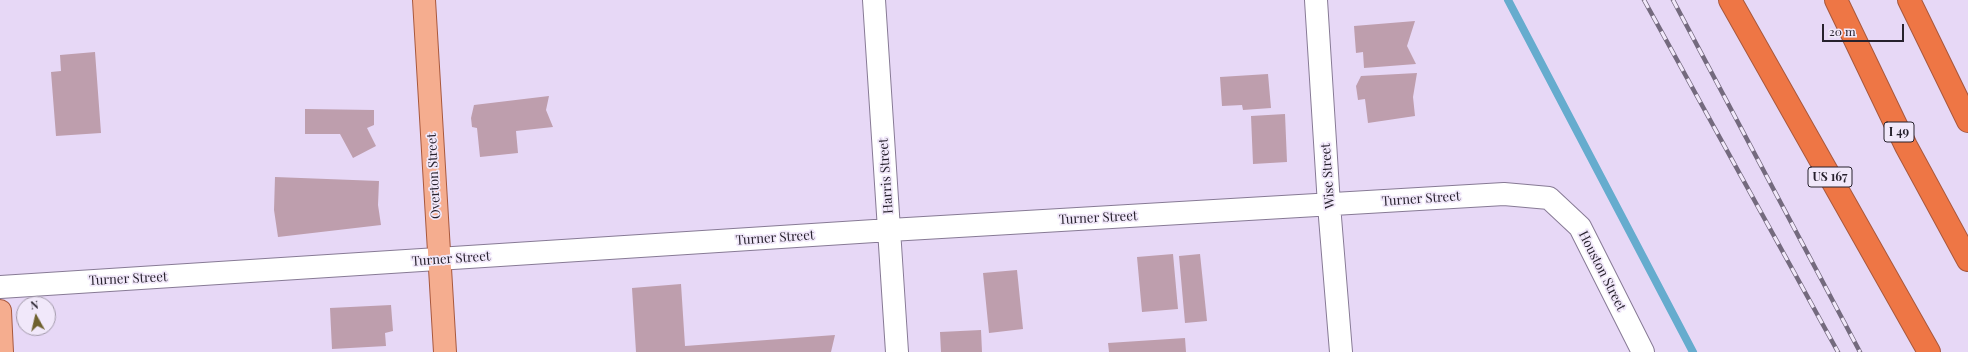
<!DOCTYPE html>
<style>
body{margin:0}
#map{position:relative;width:1968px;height:352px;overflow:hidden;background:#e7d8f6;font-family:"Playfair Display",serif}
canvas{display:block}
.north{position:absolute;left:16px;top:296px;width:40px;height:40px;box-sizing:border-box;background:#f1e8fa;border:1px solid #a098a8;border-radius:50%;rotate:352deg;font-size:11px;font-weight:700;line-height:16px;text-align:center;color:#27212d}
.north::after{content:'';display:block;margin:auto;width:14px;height:18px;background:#6f612e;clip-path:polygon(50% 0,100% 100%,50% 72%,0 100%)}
.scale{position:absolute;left:1822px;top:24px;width:82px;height:18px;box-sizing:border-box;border:2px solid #27212d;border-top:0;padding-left:5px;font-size:12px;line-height:14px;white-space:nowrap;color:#27212d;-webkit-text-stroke:3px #f1e8fa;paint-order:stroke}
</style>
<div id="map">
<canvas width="1968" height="352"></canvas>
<div class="north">N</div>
<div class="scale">20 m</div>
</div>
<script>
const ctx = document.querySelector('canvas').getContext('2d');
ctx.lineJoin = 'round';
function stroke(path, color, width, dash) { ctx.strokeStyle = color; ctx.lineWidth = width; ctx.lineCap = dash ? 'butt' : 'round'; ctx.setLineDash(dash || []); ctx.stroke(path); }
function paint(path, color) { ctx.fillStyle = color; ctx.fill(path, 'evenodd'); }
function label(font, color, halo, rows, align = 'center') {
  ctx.font = font + ' "Playfair Display",serif'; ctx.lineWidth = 3.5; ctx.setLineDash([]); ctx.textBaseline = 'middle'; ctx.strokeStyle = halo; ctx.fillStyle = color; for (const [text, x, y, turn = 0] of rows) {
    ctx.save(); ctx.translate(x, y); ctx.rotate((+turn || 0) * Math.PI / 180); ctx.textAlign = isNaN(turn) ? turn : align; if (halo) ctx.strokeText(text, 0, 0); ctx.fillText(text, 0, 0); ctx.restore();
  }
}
const stream = new Path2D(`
 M1508,0L1693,352`);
const building = new Path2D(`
 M1415,21L1407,46L1416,64L1364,68L1363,52L1356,53L1354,26Z
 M95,52L101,133L56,136L51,72L61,71L60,55Z
 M1417,73L1413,97L1415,116L1368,123L1365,99L1358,100L1356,86L1361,76Z
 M1268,74L1271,108L1243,110L1242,105L1222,106L1220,77Z
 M549,96L546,110L553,127L516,131L518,153L480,157L477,128L472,127L471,118L474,105Z
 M305,109L374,110V125L367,128L376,146L353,158L340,134H305Z
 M1285,114L1287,162L1253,164L1251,116Z
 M275,177L379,181L378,205L381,225L278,237L274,210Z
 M1173,254L1178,309L1142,312L1137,257Z
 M1200,254L1207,321L1185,323L1179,256Z
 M1017,270L1023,329L989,333L983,273Z
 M681,284L685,346L835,335L831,352H636L632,288Z
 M391,305L393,331L385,333L386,346L332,349L330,308Z
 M981,330L982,352H941L940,332Z
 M1185,338L1186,352H1109L1108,343Z`);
const street = new Path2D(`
 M874,0L897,352
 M1316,0L1329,205L1341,352
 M0,287L890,230L1504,194L1549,198L1580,227L1643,352`);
const primary = new Path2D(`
 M424,0L445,352
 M0,311L2,352`);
const highway = new Path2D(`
 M1730,0L1929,352
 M1836,0L1906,146L1968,260
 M1909,0L1968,121`);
const rail = new Path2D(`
 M1644,0L1838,352
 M1673,0L1860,352`);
const shields = [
 [1899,132,30],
 [1830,177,44]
];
const shieldNames = [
 ["I 49",1899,132],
 ["US 167",1830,177]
];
const streetNames = [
 ["Overton Street",434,176,-93],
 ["Harris Street",886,176,-94],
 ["Wise Street",1328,176,-94],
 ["Turner Street",1421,199,-4],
 ["Turner Street",1098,218,-3],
 ["Turner Street",775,238,-4],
 ["Turner Street",451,259,-4],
 ["Houston Street",1602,271,63],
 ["Turner Street",128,279,-3]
];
stroke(stream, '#66acce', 8);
paint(building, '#be9ead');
stroke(street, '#877a95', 24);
stroke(primary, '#a8583d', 24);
stroke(highway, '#a8583d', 24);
stroke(street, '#fff', 22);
stroke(primary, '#f5ad8f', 22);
stroke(highway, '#ee7645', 22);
stroke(rail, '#746a7e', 4.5);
stroke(rail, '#f1e8fa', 3, [9]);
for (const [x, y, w] of shields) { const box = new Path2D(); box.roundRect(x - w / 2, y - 10, w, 20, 3); ctx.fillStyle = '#f1e8fa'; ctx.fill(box); stroke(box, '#27212d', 1); }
label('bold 12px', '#27212d', null, shieldNames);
label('13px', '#27212d', '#f1e8fa', streetNames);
</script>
